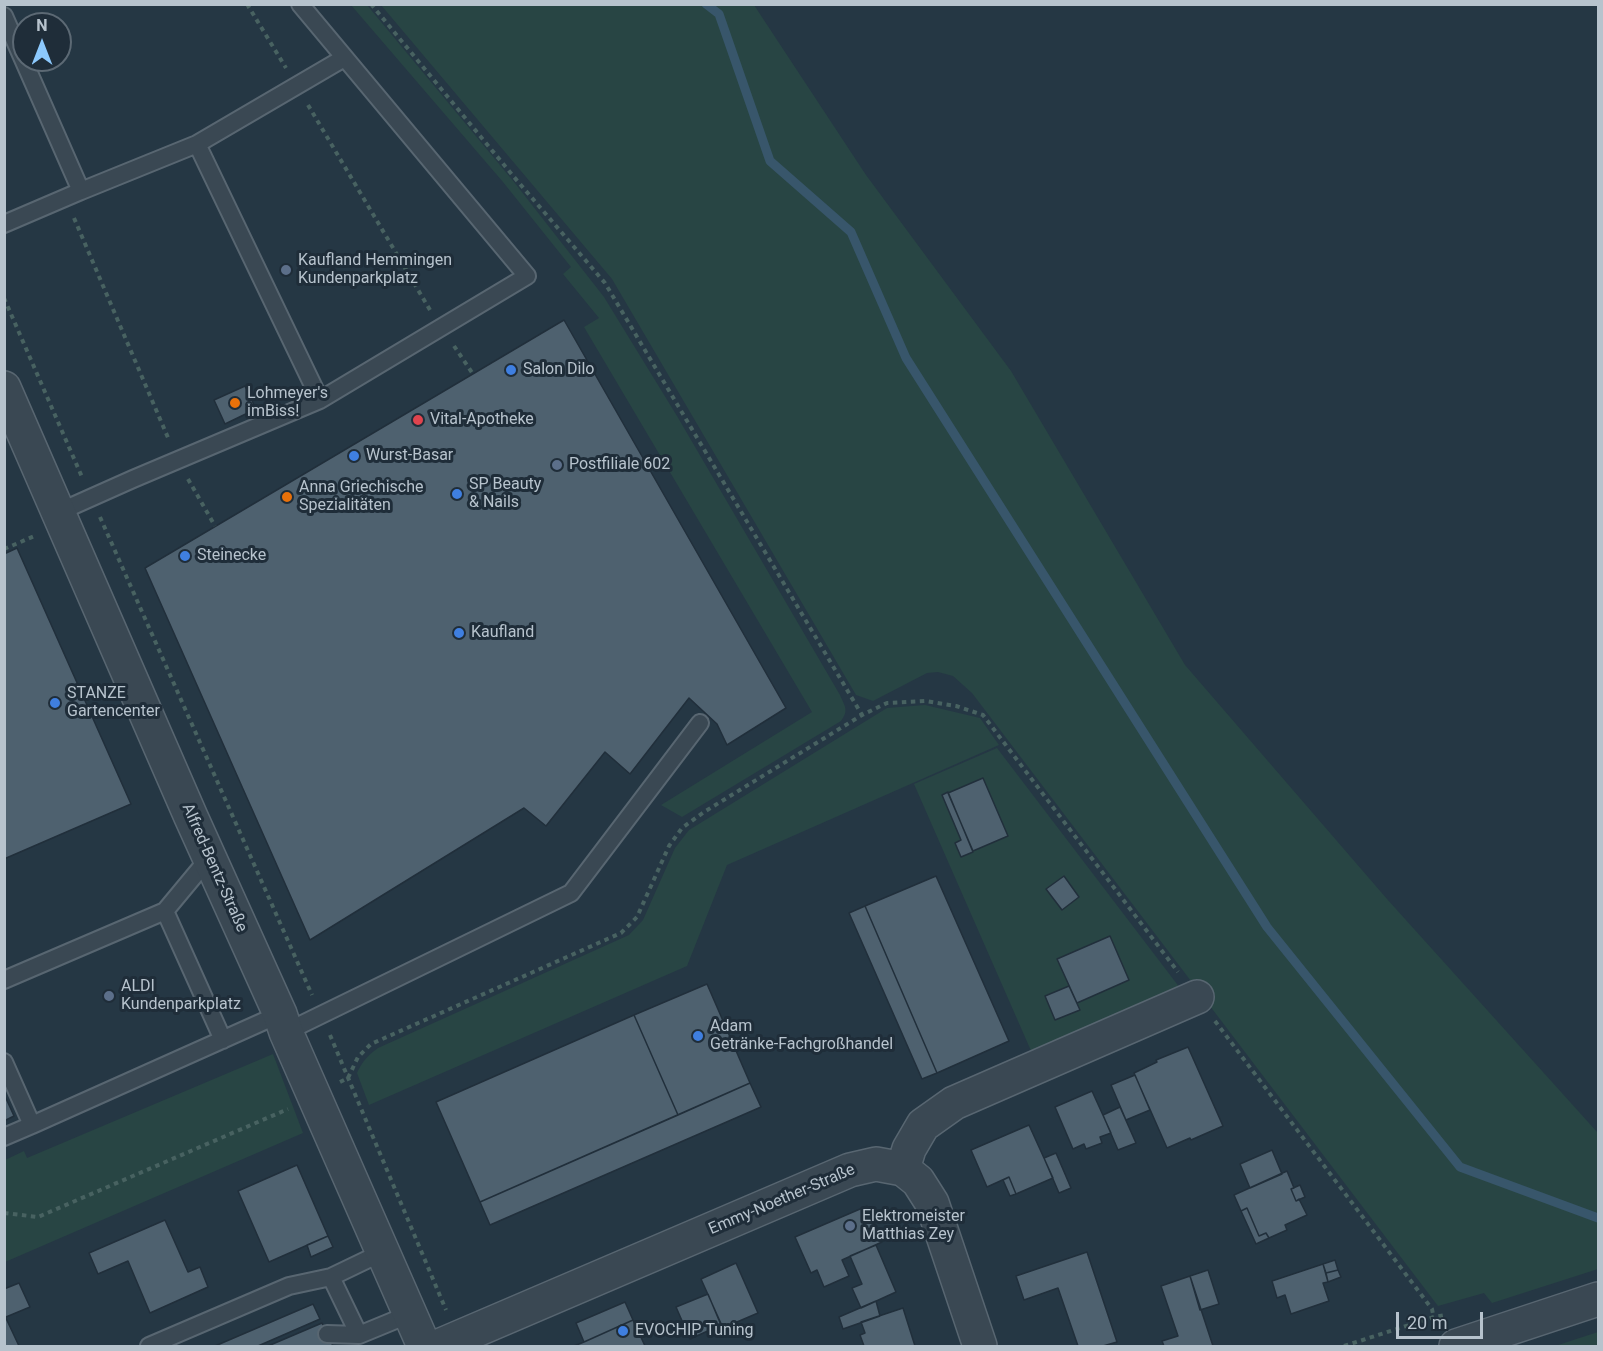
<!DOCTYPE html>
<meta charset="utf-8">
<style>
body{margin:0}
#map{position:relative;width:1603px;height:1351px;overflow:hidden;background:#253744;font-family:Roboto,sans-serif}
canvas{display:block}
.frame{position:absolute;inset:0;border:6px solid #b7c3cd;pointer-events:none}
.north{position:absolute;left:12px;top:12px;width:60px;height:60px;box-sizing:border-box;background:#1f2d39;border:2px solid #5c6974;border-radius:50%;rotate:0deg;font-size:16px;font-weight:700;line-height:24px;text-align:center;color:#b7c3cd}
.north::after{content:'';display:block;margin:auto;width:21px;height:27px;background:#8cc9fd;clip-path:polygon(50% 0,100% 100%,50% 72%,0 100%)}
.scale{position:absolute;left:1396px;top:1312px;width:87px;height:27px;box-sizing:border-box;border:3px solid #b7c3cd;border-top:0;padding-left:8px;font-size:18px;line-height:21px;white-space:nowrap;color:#b7c3cd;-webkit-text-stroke:4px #1f2d39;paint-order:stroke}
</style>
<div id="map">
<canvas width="1603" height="1351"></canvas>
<div class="frame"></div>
<div class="north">N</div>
<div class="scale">20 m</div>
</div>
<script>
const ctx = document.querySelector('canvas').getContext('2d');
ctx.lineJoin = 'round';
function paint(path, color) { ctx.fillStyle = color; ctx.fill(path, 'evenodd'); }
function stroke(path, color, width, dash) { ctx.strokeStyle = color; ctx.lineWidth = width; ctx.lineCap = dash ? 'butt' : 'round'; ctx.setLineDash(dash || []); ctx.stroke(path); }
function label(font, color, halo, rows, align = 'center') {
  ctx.font = font + ' Roboto,sans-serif'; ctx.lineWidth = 6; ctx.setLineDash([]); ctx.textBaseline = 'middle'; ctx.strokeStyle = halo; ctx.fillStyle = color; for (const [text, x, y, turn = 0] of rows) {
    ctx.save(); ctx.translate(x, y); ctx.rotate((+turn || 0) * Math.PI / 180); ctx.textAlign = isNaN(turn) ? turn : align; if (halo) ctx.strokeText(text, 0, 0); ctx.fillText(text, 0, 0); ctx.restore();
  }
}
const green = new Path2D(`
 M351,5H367L514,182L604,297L677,416L840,695C845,707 849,710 841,721L682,817L661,805L812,712L584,327L599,318L563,274L571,267L503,182Z
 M381,5H754L866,175L1011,371L1185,665L1387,899L1598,1133V1269L1492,1303L1484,1293L1438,1306L972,693L953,676L938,672L927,673L873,701L856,695L612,279Z
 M925,705L980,718L999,745L727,865L687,966L369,1105L357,1073C362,1062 368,1055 378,1048L629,935L643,920L675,848L689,830L887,708Z
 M997,748L1180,988L1032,1053L914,784Z
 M273,1054L303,1133L5,1262V1160L24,1151L27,1158Z
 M1598,1332V1346H1555Z`);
const stream = new Path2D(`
 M706,4L719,14L770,161L851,232L906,358L1267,927L1460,1167L1598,1218`);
const building = new Path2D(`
 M564,320L786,708L727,745L717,724L689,698L630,774L605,752L546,826L524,808L310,940L145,568Z
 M245,386L256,409L225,424L214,400Z
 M17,548L131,804L4,859V554Z
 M983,778L1008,836L973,851L948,793Z
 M948,792L973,852L961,857L955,843L961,840L942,795Z
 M936,876L1009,1041L937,1073L865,906Z
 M1064,876L1079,897L1062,910L1046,889Z
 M865,906L937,1073L922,1079L849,913Z
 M1110,936L1129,980L1077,1003L1057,959Z
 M707,984L750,1083L678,1115L634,1015Z
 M1069,986L1080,1010L1055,1020L1045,996Z
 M634,1015L678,1115L480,1202L436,1102Z
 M1188,1047L1223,1126L1191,1140L1190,1138L1167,1148L1134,1073L1157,1062L1156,1060Z
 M1135,1075L1150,1110L1126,1120L1111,1085Z
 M750,1083L761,1107L490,1225L480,1202Z
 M1092,1091L1111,1133L1100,1137L1102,1143L1086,1149L1084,1144L1073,1149L1055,1107Z
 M4,1094L14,1116L4,1121Z
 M1120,1107L1136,1143L1118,1150L1103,1115Z
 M1029,1125L1053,1178L1016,1194L1009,1177L987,1187L971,1150Z
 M1272,1150L1282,1174L1250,1188L1240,1164Z
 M1056,1153L1071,1188L1059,1193L1044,1158Z
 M297,1165L328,1236L269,1262L238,1191Z
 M1287,1171L1294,1188L1291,1189L1296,1201L1299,1199L1307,1215L1285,1225L1287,1230L1269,1238L1266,1233L1259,1236L1247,1208L1241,1211L1234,1195Z
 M1009,1177L1016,1194L1010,1196L1003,1180Z
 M1300,1185L1305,1197L1296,1201L1291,1189Z
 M867,1206L882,1242L842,1260L849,1276L824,1287L817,1270L811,1273L795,1237Z
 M1247,1208L1259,1236L1266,1233L1269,1238L1256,1244L1241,1211Z
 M165,1220L188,1272L200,1267L208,1287L150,1313L128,1261L98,1274L89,1253Z
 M328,1236L333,1247L311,1257L307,1245Z
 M876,1245L896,1292L861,1308L852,1288L862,1284L850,1256Z
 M1087,1252L1117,1342L1103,1346H1078L1058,1288L1024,1300L1016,1276Z
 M1335,1260L1338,1270L1326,1273L1323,1264Z
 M736,1263L758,1313L723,1328L701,1279Z
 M1323,1264L1328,1282L1323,1283L1329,1301L1291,1314L1285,1295L1277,1298L1272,1281Z
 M1208,1270L1219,1304L1200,1310L1190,1276Z
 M1338,1270L1341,1277L1328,1282L1326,1273Z
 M1190,1276L1213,1346H1164L1162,1341L1178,1336L1161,1286Z
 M19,1283L30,1307L6,1317L4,1314V1289Z
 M708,1294L721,1325L690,1339L676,1307Z
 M876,1301L880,1316L843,1329L839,1317Z
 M625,1302L633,1320L584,1342L576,1323Z
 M313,1304L320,1319L258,1346H215Z
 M903,1308L915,1346H864L860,1335L865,1333L861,1322Z
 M4,1314L19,1346H4Z
 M633,1320L645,1346H574L584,1342Z
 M322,1323L333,1346H268Z`);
const path = new Path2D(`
 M247,4L286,68
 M371,4L514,177L605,283L862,715
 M308,105L430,310
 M74,218L169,440
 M4,298L82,477
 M454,346L473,374
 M188,479L215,526
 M100,517L312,995
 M4,549L37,535
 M1215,1021L1432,1309L1435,1325
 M330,1035L446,1310
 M340,1082L348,1078L358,1057L371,1044L621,933L637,917L669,846L682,828L704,812L862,715L887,703L926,701L956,706L983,715L1178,972
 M4,1213L38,1217L288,1109
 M1344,1346L1434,1317L1446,1315`);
const lane = new Path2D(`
 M4,16L81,191L4,224
 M197,144L320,400
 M81,191L197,144L344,58
 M59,512L133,479L320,400L527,276L300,4
 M165,911L223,1040
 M4,980L165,911L209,858
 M286,1032L571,893L700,723
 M4,1062L32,1125L280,1014
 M4,1137L32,1125
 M331,1277L359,1335
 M327,1334L359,1335L410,1314
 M149,1346L289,1286L331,1277L383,1252`);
const street = new Path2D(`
 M4,388L191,817L280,1014L286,1032L424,1346
 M903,1169L909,1149L923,1125L954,1103L1197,997
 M439,1346L850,1170L876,1164L903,1169L918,1181L932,1203L980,1346
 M1456,1346L1598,1299`);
const markers = [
 [286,270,6,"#5c6f8a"],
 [511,370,6,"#3f7fe0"],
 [235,403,6,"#e8710a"],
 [418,420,6,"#e0444e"],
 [354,456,6,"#3f7fe0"],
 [557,465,6,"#5c6f8a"],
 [457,494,6,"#3f7fe0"],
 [287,497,6,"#e8710a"],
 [185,556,6,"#3f7fe0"],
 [459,633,6,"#3f7fe0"],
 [55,703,6,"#3f7fe0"],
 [109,996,6,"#5c6f8a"],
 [698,1036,6,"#3f7fe0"],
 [850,1226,6,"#5c6f8a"],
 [623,1331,6,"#3f7fe0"]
];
const poiNames = [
 ["Kaufland Hemmingen",298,261],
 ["Kundenparkplatz",298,279],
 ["Salon Dilo",523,370],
 ["Lohmeyer's",247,394],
 ["imBiss!",247,412],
 ["Vital-Apotheke",430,420],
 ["Wurst-Basar",366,456],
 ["Postfiliale 602",569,465],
 ["SP Beauty",469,485],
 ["& Nails",469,503],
 ["Anna Griechische",299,488],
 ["Spezialitäten",299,506],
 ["Steinecke",197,556],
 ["Kaufland",471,633],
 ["STANZE",67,694],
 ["Gartencenter",67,712],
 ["ALDI",121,987],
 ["Kundenparkplatz",121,1005],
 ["Adam",710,1027],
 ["Getränke-Fachgroßhandel",710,1045],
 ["Elektromeister",862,1217],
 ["Matthias Zey",862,1235],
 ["EVOCHIP Tuning",635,1331]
];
const streetNames = [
 ["Alfred-Bentz-Straße",214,868,66],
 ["Emmy-Noether-Straße",782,1200,-23]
];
paint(green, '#284544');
stroke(stream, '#38566b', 9);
paint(building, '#4e616f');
stroke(building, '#212f3b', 1.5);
stroke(lane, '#586671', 20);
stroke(street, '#586671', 36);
stroke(path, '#486261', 4, [4.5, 4.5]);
stroke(lane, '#3a4853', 16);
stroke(street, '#3a4853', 33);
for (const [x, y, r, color] of markers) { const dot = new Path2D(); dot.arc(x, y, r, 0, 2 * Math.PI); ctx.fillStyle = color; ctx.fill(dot); stroke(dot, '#1f2d39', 2); }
label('16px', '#b7c3cd', '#1f2d39', poiNames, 'left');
label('16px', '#b7c3cd', '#1f2d39', streetNames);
</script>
